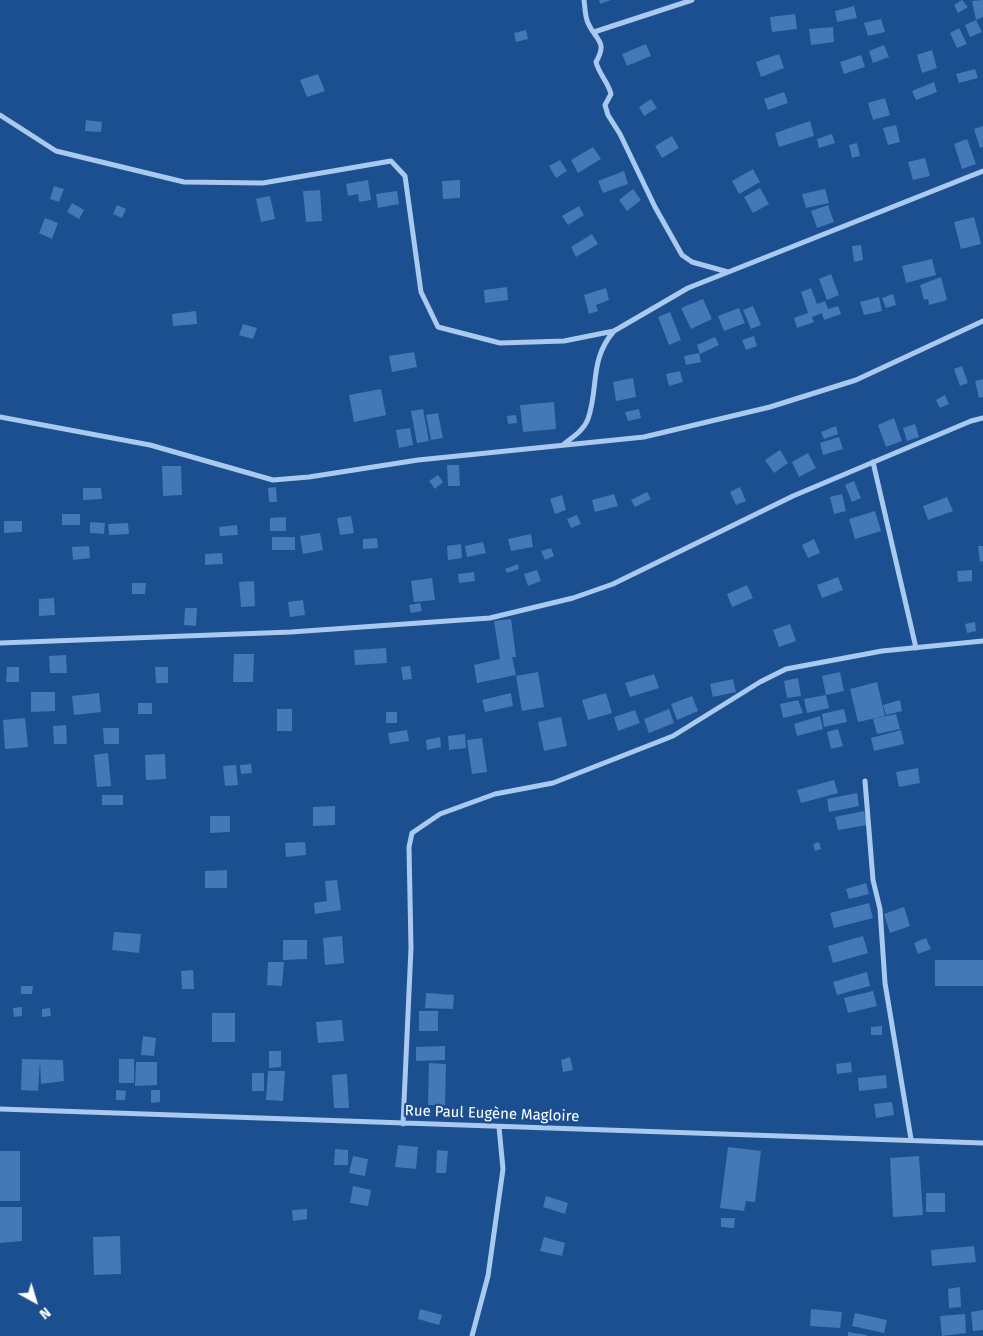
<!DOCTYPE html>
<meta charset="utf-8">
<style>
body{margin:0}
#map{position:relative;width:983px;height:1336px;overflow:hidden;background:#1b4f8f;font-family:"Fira Sans",sans-serif}
canvas{display:block}
.north{position:absolute;left:10px;top:1276px;width:50px;height:50px;-webkit-text-stroke:4px #1b4f8f;paint-order:stroke;rotate:141deg;font-size:14px;font-weight:700;line-height:20px;text-align:center;color:#fff}
.north::after{content:'';display:block;margin:auto;width:18px;height:22px;background:#fff;clip-path:polygon(50% 0,100% 100%,50% 72%,0 100%)}
</style>
<div id="map">
<canvas width="983" height="1336"></canvas>
<div class="north">N</div>
</div>
<script>
const ctx = document.querySelector('canvas').getContext('2d');
ctx.lineJoin = 'round';
function paint(path, color) { ctx.fillStyle = color; ctx.fill(path, 'evenodd'); }
function stroke(path, color, width, dash) { ctx.strokeStyle = color; ctx.lineWidth = width; ctx.lineCap = dash ? 'butt' : 'round'; ctx.setLineDash(dash || []); ctx.stroke(path); }
function label(font, color, halo, rows, align = 'center') {
  ctx.font = font + ' "Fira Sans",sans-serif'; ctx.lineWidth = 4.5; ctx.setLineDash([]); ctx.textBaseline = 'middle'; ctx.strokeStyle = halo; ctx.fillStyle = color; for (const [text, x, y, turn = 0] of rows) {
    ctx.save(); ctx.translate(x, y); ctx.rotate((+turn || 0) * Math.PI / 180); ctx.textAlign = isNaN(turn) ? turn : align; if (halo) ctx.strokeText(text, 0, 0); ctx.fillText(text, 0, 0); ctx.restore();
  }
}
const building = new Path2D(`
 M599,0H611L600,4Z
 M962,0L968,7L958,13L954,5Z
 M983,0V17L976,20L972,1Z
 M854,6L857,18L837,22L835,11Z
 M795,14L797,29L772,32L770,17Z
 M881,19L885,32L868,36L864,23Z
 M976,20L982,32L970,37L965,25Z
 M833,27L834,42L811,45L809,29Z
 M959,28L967,44L957,48L950,33Z
 M526,30L528,39L516,42L514,33Z
 M646,44L651,56L627,66L622,54Z
 M884,45L889,57L873,63L869,51Z
 M932,50L937,68L922,73L917,55Z
 M779,54L784,68L761,77L756,62Z
 M861,55L865,67L844,74L840,62Z
 M975,69L978,78L959,83L956,74Z
 M318,74L325,91L307,97L300,80Z
 M934,82L937,92L916,100L912,91Z
 M784,92L788,103L768,110L764,99Z
 M885,98L890,115L873,120L868,103Z
 M651,99L657,108L644,116L639,107Z
 M86,120L102,122L101,132L85,131Z
 M810,121L814,136L779,147L775,133Z
 M896,125L900,142L888,145L883,128Z
 M983,126V147L980,148L974,129Z
 M832,134L835,143L819,148L817,139Z
 M672,136L679,148L662,158L655,146Z
 M967,139L976,164L962,169L954,144Z
 M857,143L860,156L852,158L849,145Z
 M593,147L601,159L578,173L571,160Z
 M925,158L930,176L913,180L908,162Z
 M560,160L567,171L556,178L549,166Z
 M753,169L760,182L739,194L732,181Z
 M624,171L628,184L603,193L598,181Z
 M368,180L371,200L359,202L358,194L348,196L346,184Z
 M460,180V198L443,199L442,181Z
 M54,186L64,189L59,202L50,199Z
 M760,188L769,204L753,213L744,197Z
 M633,189L641,200L627,211L619,200Z
 M825,189L829,203L806,208L802,194Z
 M320,190L322,221L306,222L303,191Z
 M397,191L399,204L378,208L376,194Z
 M270,196L275,219L261,222L256,199Z
 M72,203L84,210L79,219L67,212Z
 M117,205L126,209L122,218L113,214Z
 M828,205L834,222L817,228L811,211Z
 M579,206L584,215L568,225L562,216Z
 M974,217L981,244L961,249L954,222Z
 M45,218L58,223L52,239L39,233Z
 M592,234L598,244L576,257L571,247Z
 M861,245L863,260L854,262L852,246Z
 M932,259L936,275L906,283L902,266Z
 M831,274L839,295L827,300L819,279Z
 M941,277L947,300L929,305L928,299L924,300L920,285Z
 M507,287L508,300L485,303L484,290Z
 M606,288L609,300L596,305L598,311L589,314L584,295Z
 M811,288L817,304L825,301L828,309L838,306L841,314L824,320L822,313L812,317L814,322L797,328L794,318L808,313L801,292Z
 M893,294L896,305L886,308L882,298Z
 M879,297L882,311L864,315L860,302Z
 M703,299L712,319L691,329L681,308Z
 M753,306L761,325L751,329L743,310Z
 M739,308L745,323L724,331L718,316Z
 M196,311L197,324L173,326L172,314Z
 M670,312L681,340L669,345L658,317Z
 M243,324L257,328L253,339L239,335Z
 M754,336L757,346L746,350L742,340Z
 M715,337L719,345L700,354L697,345Z
 M414,352L417,367L392,372L389,356Z
 M699,353L701,362L686,365L684,356Z
 M962,366L968,383L960,386L954,369Z
 M680,371L683,382L669,386L666,374Z
 M633,378L636,397L616,401L613,382Z
 M983,379V397L979,398L975,381Z
 M381,389L386,415L354,422L349,395Z
 M945,395L949,404L940,408L936,400Z
 M554,402L556,429L523,432L520,405Z
 M423,409L429,441L417,443L411,411Z
 M639,409L641,418L628,421L625,412Z
 M438,413L443,438L431,440L426,415Z
 M516,415L517,423L508,424L507,416Z
 M894,418L902,441L886,447L878,425Z
 M915,424L919,437L907,441L903,428Z
 M836,426L838,434L824,439L821,432Z
 M410,428L413,445L399,448L396,430Z
 M839,437L843,449L823,455L820,443Z
 M780,450L788,463L774,473L765,460Z
 M808,453L816,468L799,477L792,462Z
 M447,465H459L460,486H448Z
 M162,466H181L182,495L163,496Z
 M438,475L443,482L435,489L429,481Z
 M854,481L861,498L852,502L845,485Z
 M276,487L277,502H269L268,488Z
 M740,487L746,501L736,505L730,492Z
 M83,488H101L102,499L83,500Z
 M647,492L651,499L635,507L631,500Z
 M614,494L618,506L595,512L592,500Z
 M842,494L846,511L834,514L830,497Z
 M562,495L566,510L555,514L550,499Z
 M947,497L953,511L928,520L923,506Z
 M875,511L881,531L855,539L849,519Z
 M62,514H80V525H62Z
 M577,515L581,524L571,528L567,519Z
 M351,516L354,533L340,535L337,518Z
 M286,517V531H270V518Z
 M4,521H22V532L4,533Z
 M90,522L105,523L104,534L90,533Z
 M128,523L129,534L109,535L108,524Z
 M237,525L238,535L220,536L219,527Z
 M320,533L323,550L303,554L300,536Z
 M531,534L533,547L511,551L508,539Z
 M272,537H295V550H272Z
 M377,538L378,548L363,549V539Z
 M814,539L820,553L808,558L802,545Z
 M483,542L486,553L467,557L465,546Z
 M461,544L462,558L448,560L447,546Z
 M89,546L90,558L73,560L72,547Z
 M978,546H983V561L980,562Z
 M551,548L554,556L545,560L541,551Z
 M222,553L223,564L205,565V554Z
 M518,564L519,569L507,573L505,569Z
 M537,570L541,581L528,586L524,574Z
 M972,570V581L958,582L957,571Z
 M474,572L475,581L459,583L458,574Z
 M838,577L843,590L822,598L817,585Z
 M432,578L435,600L414,602L411,581Z
 M254,581L255,606L241,607L239,582Z
 M132,583H146L145,594H132Z
 M747,585L753,598L732,607L727,594Z
 M54,598L55,615L39,616V599Z
 M303,600L305,615L290,617L288,602Z
 M420,603L422,611L411,613L409,605Z
 M185,608H197L196,626L184,625Z
 M511,619L516,657H512L516,675L477,683L474,665L500,659L494,621Z
 M975,622L976,631L967,633L965,624Z
 M790,624L796,641L779,647L773,630Z
 M386,648L387,663L355,665L354,650Z
 M234,654H254L253,682H233Z
 M66,655L67,673H50L49,656Z
 M410,666L412,679L403,680L401,667Z
 M7,667H19V682H6Z
 M155,667H168V683H156Z
 M538,672L544,707L522,711L516,676Z
 M840,672L844,691L826,695L822,676Z
 M654,674L659,688L630,697L625,683Z
 M798,678L801,696L787,698L784,681Z
 M733,679L736,692L713,697L710,684Z
 M877,682L885,716L858,722L850,689Z
 M31,692H55V711L31,712Z
 M99,693L101,712L74,715L72,696Z
 M511,693L513,706L485,712L482,700Z
 M606,693L612,713L588,720L582,700Z
 M826,695L829,708L807,713L804,699Z
 M692,696L698,711L677,720L671,704Z
 M798,700L803,713L783,718L780,704Z
 M900,700L902,711L886,715L883,705Z
 M138,703H152V714H138Z
 M277,709H292V731H277Z
 M669,709L674,723L649,733L644,719Z
 M844,709L847,722L824,727L822,714Z
 M635,710L640,723L618,731L614,717Z
 M386,712H397V723H386Z
 M896,714L900,729L877,734L873,719Z
 M820,716L823,729L797,736L794,724Z
 M561,717L567,746L544,751L538,722Z
 M25,718L28,747L5,749L3,720Z
 M66,725L67,744H54L53,726Z
 M103,728H119V744H104Z
 M838,729L843,746L831,749L827,732Z
 M407,730L409,741L390,744L388,733Z
 M901,730L904,744L874,751L871,738Z
 M465,734L466,748L449,750L448,736Z
 M440,737L441,747L427,750L426,740Z
 M482,738L487,772L472,774L467,740Z
 M108,753L111,786L97,787L94,755Z
 M165,754L166,779L146,780L145,755Z
 M251,764L252,773L241,774L240,765Z
 M236,765L238,785L225,786L223,766Z
 M918,768L920,783L899,787L896,772Z
 M834,780L838,793L801,803L797,790Z
 M857,793L859,806L829,812L827,799Z
 M102,795H123V805H102Z
 M335,806V825L313,826V807Z
 M864,811L867,825L838,830L835,817Z
 M210,816H230V832L210,833Z
 M305,842L306,855L286,857L285,843Z
 M819,842L821,849L815,851L813,844Z
 M227,870V888H205V871Z
 M337,880L341,910L315,914L314,903L327,901L325,881Z
 M866,883L869,894L849,899L846,889Z
 M869,903L873,918L834,928L830,913Z
 M904,907L910,926L890,933L884,914Z
 M114,932L141,934L139,953L112,950Z
 M342,936L344,963L325,965L323,938Z
 M863,936L868,953L833,963L828,946Z
 M926,938L931,949L918,954L914,943Z
 M283,940H307V959L283,960Z
 M935,960H983V986H935Z
 M268,962H284L282,986L267,985Z
 M193,970L194,989H182L181,971Z
 M867,972L870,986L837,995L833,982Z
 M21,986H33L32,994H21Z
 M873,991L877,1006L848,1013L844,998Z
 M426,993L454,995L453,1009L425,1008Z
 M22,1007V1016L14,1017L13,1008Z
 M50,1008L51,1016L42,1017V1009Z
 M419,1011H438V1031H419Z
 M212,1013H235V1042H212Z
 M342,1020L344,1041L318,1043L316,1022Z
 M882,1026V1035H871V1027Z
 M143,1036L156,1038L154,1056L141,1055Z
 M445,1046V1060L416,1061V1047Z
 M269,1051H281V1067L269,1068Z
 M570,1057L573,1070L563,1072L561,1060Z
 M22,1059L63,1060L64,1081L41,1084L40,1062L38,1091L21,1090Z
 M119,1059H134V1083H119Z
 M136,1062H157V1085L135,1086Z
 M851,1062L852,1072L837,1074L836,1064Z
 M429,1063L446,1064L445,1105H428Z
 M268,1071H285L283,1101L266,1100Z
 M252,1073H264V1091H252Z
 M347,1074L349,1108H334L332,1075Z
 M886,1075L887,1088L859,1091L858,1078Z
 M116,1090L126,1091L125,1100H116Z
 M151,1090H160V1102L151,1103Z
 M892,1102L894,1115L876,1118L874,1104Z
 M398,1145L418,1147L416,1169L395,1167Z
 M728,1147L761,1151L755,1202L746,1201L744,1211L720,1208Z
 M335,1149L348,1150V1165H334Z
 M437,1150L448,1151L446,1173H436Z
 M0,1151H20V1201H0Z
 M353,1156L368,1159L365,1176L349,1173Z
 M919,1156L923,1215L893,1217L890,1158Z
 M353,1186L371,1190L368,1206L350,1203Z
 M926,1193H945V1212H926Z
 M546,1196L568,1203L565,1214L543,1207Z
 M0,1207H22V1241L0,1243Z
 M307,1209V1219L293,1221L292,1210Z
 M721,1218H735L734,1228L721,1227Z
 M120,1236L121,1274L94,1275L93,1237Z
 M544,1237L565,1243L562,1256L540,1251Z
 M974,1246L976,1262L932,1266L931,1250Z
 M960,1287L961,1307L949,1308L948,1289Z
 M420,1309L442,1315L439,1325L418,1319Z
 M811,1309L842,1312L840,1328L810,1326Z
 M983,1310V1330L973,1331L971,1312Z
 M855,1313L887,1320L884,1333L852,1326Z
 M965,1314L966,1333L942,1336L940,1316Z
 M848,1332L867,1335V1336H848Z`);
const minor = new Path2D(`
 M584,0C585,7 585,17 588,23C596,41 608,41 596,62C599,74 608,82 611,94L605,105L608,115L620,134L655,207L682,255L692,262L728,272
 M594,32L692,0
 M0,115L56,151L184,182L263,183L391,161L405,176L421,292L438,327L500,343L564,341L614,331
 M0,417L150,445L273,480L309,477L418,460L644,437L770,407L856,380L983,321
 M564,444C573,437 584,430 588,419C599,387 589,360 614,331L688,288L983,171
 M873,462L916,648
 M0,643L291,632L490,618L573,598L613,584L793,496L971,421L983,418
 M865,781L873,880L880,909L885,983L911,1139
 M0,1109L983,1143
 M403,1124L411,948L409,847L412,833L440,814L495,794L553,783L673,736L760,682L786,669L882,651L983,641
 M472,1336L488,1276L503,1169L499,1127`);
const streetNames = [
 ["Rue Paul Eugène Magloire",492,1114,2]
];
paint(building, '#4478b7');
stroke(minor, '#a9c9ee', 5);
label('15px', '#fff', '#1b4f8f', streetNames);
</script>
